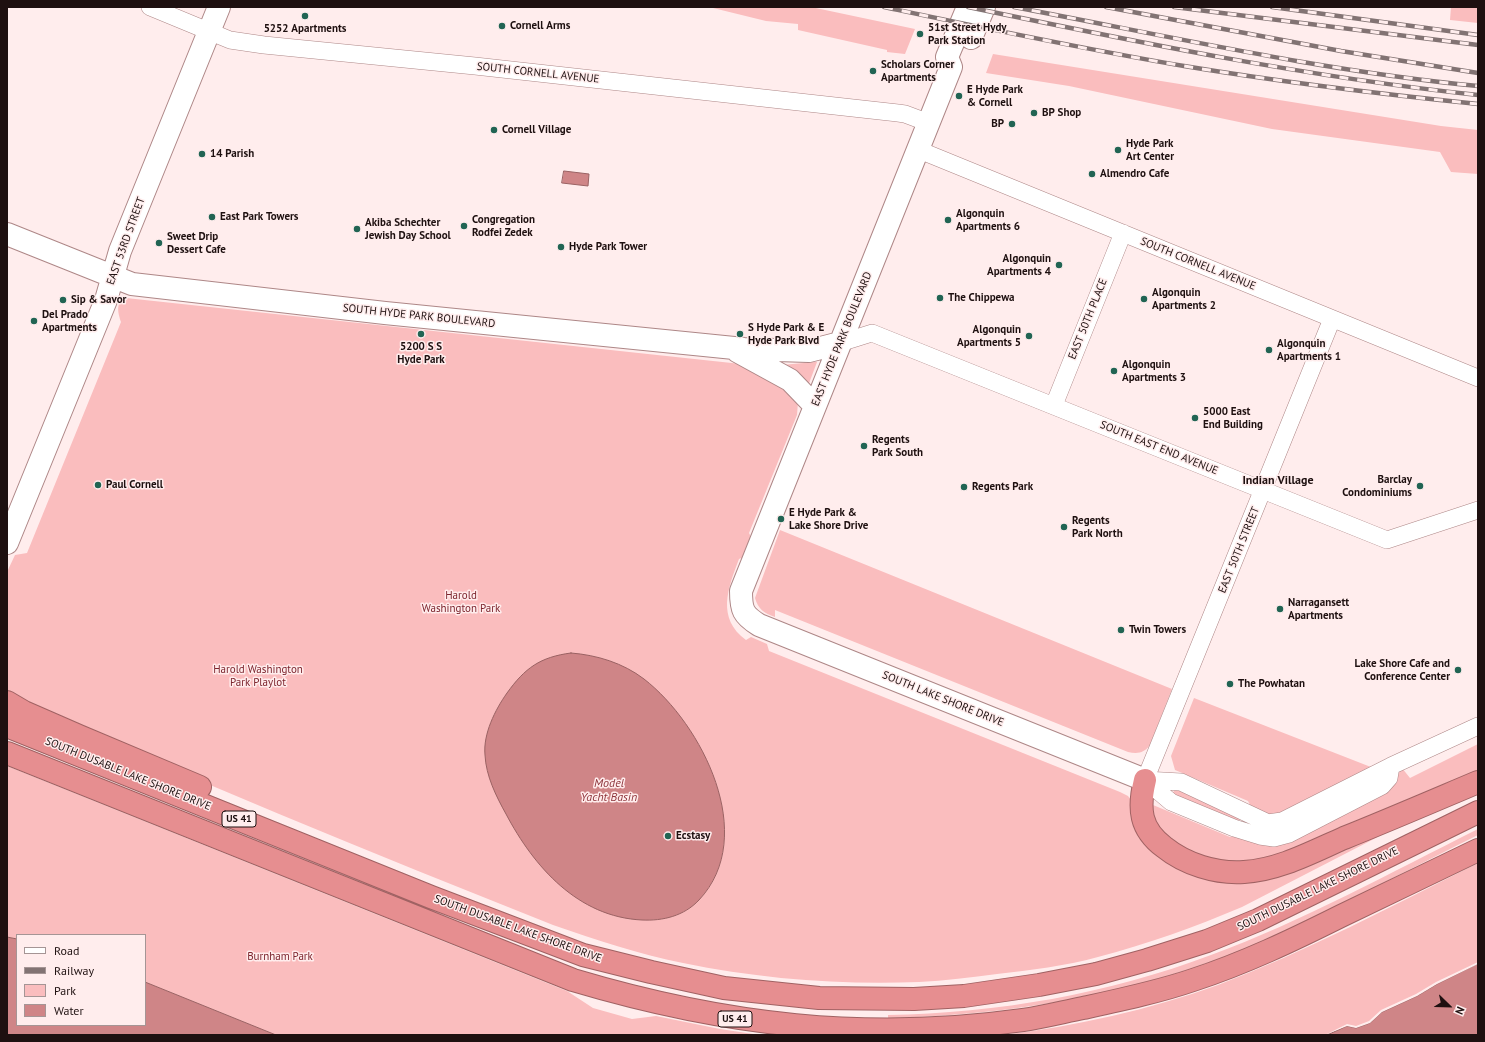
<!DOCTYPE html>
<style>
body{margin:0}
#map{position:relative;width:1485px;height:1042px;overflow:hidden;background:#ffeded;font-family:"PT Sans",sans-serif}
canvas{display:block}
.frame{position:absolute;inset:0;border:8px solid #1e1010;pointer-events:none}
.legend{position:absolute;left:16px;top:934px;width:130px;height:92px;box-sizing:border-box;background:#ffeded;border:1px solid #a59595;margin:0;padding:5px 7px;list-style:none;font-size:12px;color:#1e1010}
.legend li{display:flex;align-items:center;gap:8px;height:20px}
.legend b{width:20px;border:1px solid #a59595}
.north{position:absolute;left:1429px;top:986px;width:40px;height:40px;-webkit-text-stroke:3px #ffeded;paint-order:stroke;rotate:113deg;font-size:11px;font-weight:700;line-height:16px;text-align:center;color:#1e1010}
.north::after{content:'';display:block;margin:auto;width:14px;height:18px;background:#1e1010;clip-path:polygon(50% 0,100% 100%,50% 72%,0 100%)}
</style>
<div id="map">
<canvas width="1485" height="1042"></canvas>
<div class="frame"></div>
<ul class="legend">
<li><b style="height:5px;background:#fff"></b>Road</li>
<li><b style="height:5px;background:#827373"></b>Railway</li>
<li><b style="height:11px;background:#fabdbe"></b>Park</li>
<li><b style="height:11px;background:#cf8587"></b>Water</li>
</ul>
<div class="north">N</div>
</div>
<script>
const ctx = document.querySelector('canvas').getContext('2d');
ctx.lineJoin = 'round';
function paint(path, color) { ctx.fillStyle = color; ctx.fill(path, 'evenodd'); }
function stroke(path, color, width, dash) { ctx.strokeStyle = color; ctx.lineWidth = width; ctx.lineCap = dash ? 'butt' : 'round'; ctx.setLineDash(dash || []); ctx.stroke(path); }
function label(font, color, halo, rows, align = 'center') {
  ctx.font = font + ' "PT Sans",sans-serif'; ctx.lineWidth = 3; ctx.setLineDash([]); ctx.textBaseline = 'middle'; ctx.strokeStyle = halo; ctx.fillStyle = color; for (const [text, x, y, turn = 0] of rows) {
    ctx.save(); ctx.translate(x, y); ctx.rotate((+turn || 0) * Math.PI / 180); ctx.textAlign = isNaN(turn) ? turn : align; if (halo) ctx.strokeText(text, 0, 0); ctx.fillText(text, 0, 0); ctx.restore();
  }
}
const green = new Path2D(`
 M709,7H811L915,29L905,54L887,52V50L798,30V24L766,21Z
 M1451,7H1478V23L1450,20Z
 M993,54L1441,126L1478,130V174L1451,172L1440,152L1272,129L1069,86L986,73Z
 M126,298L741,364L788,385L798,402L797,415L749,533L752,539L744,557L739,559C728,588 716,618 746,640L751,637L767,644L769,651L1120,792L1128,796L1131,800L1135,816L1209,875L1432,809L1242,907C1195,927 1147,944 1098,957C1065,966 1031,970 997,974C971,977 945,981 919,982C841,985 760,979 683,963C639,954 596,940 553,925C370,852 186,778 7,695V572L15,555L27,553L121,322C118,313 115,302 126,298Z
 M817,362L808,386L782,365L814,362Z
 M780,530L1172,689L1150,745C1144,753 1138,754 1128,752L775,610V617C764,613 758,609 755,598Z
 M1194,698L1376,769L1272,818L1252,809L1248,801L1175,770L1171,756Z
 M1478,744V772L1269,859L1234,863L1196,855L1165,837L1156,824L1150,807L1153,805L1230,837L1246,836L1388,787L1402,768L1410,778Z
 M7,766L567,991L593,1008L632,1019L656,1016L720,1029L760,1035H276L145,982V935H17V939L7,937Z
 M1176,788L1241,818L1237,822L1172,794Z
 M1478,829V835C1410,869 1342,905 1272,937C1172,982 1061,1007 950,1015C930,1016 909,1018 888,1018V1015C998,1013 1108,994 1211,955C1303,921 1390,873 1478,829Z
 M1478,863V964L1437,984L1417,996L1382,1012L1370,1023L1356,1028L1347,1026L1327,1035H1003C1076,1026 1149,1010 1218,985C1307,951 1392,906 1478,863Z`);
const water = new Path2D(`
 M564,171L589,174L588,186L562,183Z
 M571,653C597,655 623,663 644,679C702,724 759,836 699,900C684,916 663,921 642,920C578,917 534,867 506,814C496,796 486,776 485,755C483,734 495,710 507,693C525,668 540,657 571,653Z
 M7,937L17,939V1025H145V982L276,1035H7Z
 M1478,964V1035H1327L1347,1026L1356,1028L1370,1023L1382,1012L1417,996L1437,984Z`);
const pier = new Path2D(`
 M1478,962V964L1437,984L1417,996L1382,1012L1370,1023L1356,1028L1347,1026L1325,1035L1347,1024L1356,1026L1369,1021L1381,1010L1416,994L1436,982Z`);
const minor = new Path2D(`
 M150,7L230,40L264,45L475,66L898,113L905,114L929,123
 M919,150L1478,378
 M840,343L872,333L1387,540L1478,510
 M1054,405L1123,233
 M1145,780L1332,319
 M1145,780L1181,782L1268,823L1282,821L1391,766L1478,726
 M1145,780L1171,802L1234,828L1260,836L1274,838L1289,834L1382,786L1389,778L1391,766`);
const tertiary = new Path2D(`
 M968,7L947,57L951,67L741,591C741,610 743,615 759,625L1145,780
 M971,38L984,7
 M7,234L132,284L385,313L744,349L809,351L840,343
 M737,351L790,380L815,406
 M7,543L106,300L120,251L219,7`);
const motorway = new Path2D(`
 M7,702L24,712L79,736L200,787
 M7,726L431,897L583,955L651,972L724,988L819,998L914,999L964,996L1039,985L1096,974L1147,960L1207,941L1258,920L1478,812
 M7,753L573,980C724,1025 866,1042 1023,1020C1043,1017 1063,1012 1083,1008C1120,1000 1158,992 1193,980C1245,963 1293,940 1341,916C1387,894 1432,872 1478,850
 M1145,780C1138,809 1140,829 1164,847C1185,864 1216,874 1244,872C1279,870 1312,852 1344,838C1389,820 1433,801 1478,782`);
const rail = new Path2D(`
 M884,7C984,28 1083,49 1184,66C1281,82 1380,94 1478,104
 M968,7C1137,42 1306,77 1478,95
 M1014,7C1168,36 1322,71 1478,86
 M1106,7L1341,51L1478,73
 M1174,7L1478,45
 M1272,7L1478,35`);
const markers = [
 [305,16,4,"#216453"],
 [502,26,4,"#216453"],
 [920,34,4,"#216453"],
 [873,71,4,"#216453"],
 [959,96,4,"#216453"],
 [1034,113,4,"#216453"],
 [1012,124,4,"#216453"],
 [494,130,4,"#216453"],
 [1118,150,4,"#216453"],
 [202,154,4,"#216453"],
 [1092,174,4,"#216453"],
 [212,217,4,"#216453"],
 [948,220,4,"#216453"],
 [464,226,4,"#216453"],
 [357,229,4,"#216453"],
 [159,243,4,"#216453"],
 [561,247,4,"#216453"],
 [1059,265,4,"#216453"],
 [940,298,4,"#216453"],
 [1144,299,4,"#216453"],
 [63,300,4,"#216453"],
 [34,321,4,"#216453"],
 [421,334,4,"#216453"],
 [740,334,4,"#216453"],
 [1029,336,4,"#216453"],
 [1269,350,4,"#216453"],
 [1114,371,4,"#216453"],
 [1195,418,4,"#216453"],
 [864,446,4,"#216453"],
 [98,485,4,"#216453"],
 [1420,486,4,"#216453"],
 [964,487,4,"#216453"],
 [781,519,4,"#216453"],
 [1064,527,4,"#216453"],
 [1280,609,4,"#216453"],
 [1121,630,4,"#216453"],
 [1458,670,4,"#216453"],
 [1230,684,4,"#216453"],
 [668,836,4,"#216453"]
];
const shields = [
 [239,819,34],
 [735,1019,34]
];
const shieldNames = [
 ["US 41",239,819],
 ["US 41",735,1019]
];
const poiNames = [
 ["Cornell Arms",510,26],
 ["51st Street Hydy",928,28],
 ["Park Station",928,41],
 ["5252 Apartments",305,29,"center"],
 ["Scholars Corner",881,65],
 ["Apartments",881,78],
 ["E Hyde Park",967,90],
 ["& Cornell",967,103],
 ["BP Shop",1042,113],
 ["BP",1004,124,"right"],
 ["Cornell Village",502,130],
 ["Hyde Park",1126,144],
 ["Art Center",1126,157],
 ["14 Parish",210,154],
 ["Almendro Cafe",1100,174],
 ["Algonquin",956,214],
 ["Apartments 6",956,227],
 ["East Park Towers",220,217],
 ["Congregation",472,220],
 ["Rodfei Zedek",472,233],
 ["Akiba Schechter",365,223],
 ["Jewish Day School",365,236],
 ["Sweet Drip",167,237],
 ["Dessert Cafe",167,250],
 ["Hyde Park Tower",569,247],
 ["Algonquin",1051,259,"right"],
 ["Apartments 4",1051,272,"right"],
 ["Algonquin",1152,293],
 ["Apartments 2",1152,306],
 ["The Chippewa",948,298],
 ["Sip & Savor",71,300],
 ["Del Prado",42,315],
 ["Apartments",42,328],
 ["S Hyde Park & E",748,328],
 ["Hyde Park Blvd",748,341],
 ["Algonquin",1021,330,"right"],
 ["Apartments 5",1021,343,"right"],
 ["Algonquin",1277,344],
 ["Apartments 1",1277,357],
 ["5200 S S",421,347,"center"],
 ["Hyde Park",421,360,"center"],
 ["Algonquin",1122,365],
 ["Apartments 3",1122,378],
 ["5000 East",1203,412],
 ["End Building",1203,425],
 ["Regents",872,440],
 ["Park South",872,453],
 ["Barclay",1412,480,"right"],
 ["Condominiums",1412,493,"right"],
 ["Paul Cornell",106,485],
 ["Regents Park",972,487],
 ["E Hyde Park &",789,513],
 ["Lake Shore Drive",789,526],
 ["Regents",1072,521],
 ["Park North",1072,534],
 ["Narragansett",1288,603],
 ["Apartments",1288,616],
 ["Twin Towers",1129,630],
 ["Lake Shore Cafe and",1450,664,"right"],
 ["Conference Center",1450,677,"right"],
 ["The Powhatan",1238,684],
 ["Ecstasy",676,836]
];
const streetNames = [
 ["SOUTH CORNELL AVENUE",538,73,6],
 ["EAST 53RD STREET",126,241,-70],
 ["SOUTH CORNELL AVENUE",1198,264,22],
 ["SOUTH HYDE PARK BOULEVARD",419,316,6],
 ["EAST 50TH PLACE",1088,319,-68],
 ["EAST HYDE PARK BOULEVARD",842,339,-68],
 ["SOUTH EAST END AVENUE",1159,448,22],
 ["EAST 50TH STREET",1239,550,-68],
 ["SOUTH LAKE SHORE DRIVE",943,699,22],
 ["SOUTH DUSABLE LAKE SHORE DRIVE",128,774,22],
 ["SOUTH DUSABLE LAKE SHORE DRIVE",1318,889,-26],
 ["SOUTH DUSABLE LAKE SHORE DRIVE",518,929,20]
];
const parkNames = [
 ["Harold",461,596],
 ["Washington Park",461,609],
 ["Harold Washington",258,670],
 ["Park Playlot",258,683],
 ["Burnham Park",280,957]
];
const neighbourhoodNames = [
 ["Indian Village",1278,481]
];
const waterNames = [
 ["Model",609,784],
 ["Yacht Basin",609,798]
];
paint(green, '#fabdbe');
paint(water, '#cf8587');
stroke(water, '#9a6263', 1);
paint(pier, '#ffeded');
stroke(minor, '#ae8787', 18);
stroke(tertiary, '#ae8787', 24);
stroke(motorway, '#a06263', 24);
stroke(minor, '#fff', 17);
stroke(tertiary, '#fff', 22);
stroke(motorway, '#e68e90', 22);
stroke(rail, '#827373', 4.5);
stroke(rail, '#ffeded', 3, [9]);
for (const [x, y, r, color] of markers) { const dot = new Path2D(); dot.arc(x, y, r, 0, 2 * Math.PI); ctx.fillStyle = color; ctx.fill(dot); stroke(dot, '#ffeded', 1.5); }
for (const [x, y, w] of shields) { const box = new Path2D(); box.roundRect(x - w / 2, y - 8, w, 16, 3); ctx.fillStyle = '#ffeded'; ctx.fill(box); stroke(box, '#1e1010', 1); }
label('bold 10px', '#1e1010', null, shieldNames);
label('bold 11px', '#1e1010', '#ffeded', poiNames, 'left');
label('11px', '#1e1010', '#ffeded', streetNames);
label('11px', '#7d252e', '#ffeded', parkNames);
label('bold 12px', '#1e1010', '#ffeded', neighbourhoodNames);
label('italic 12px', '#8f363d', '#ffeded', waterNames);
</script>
